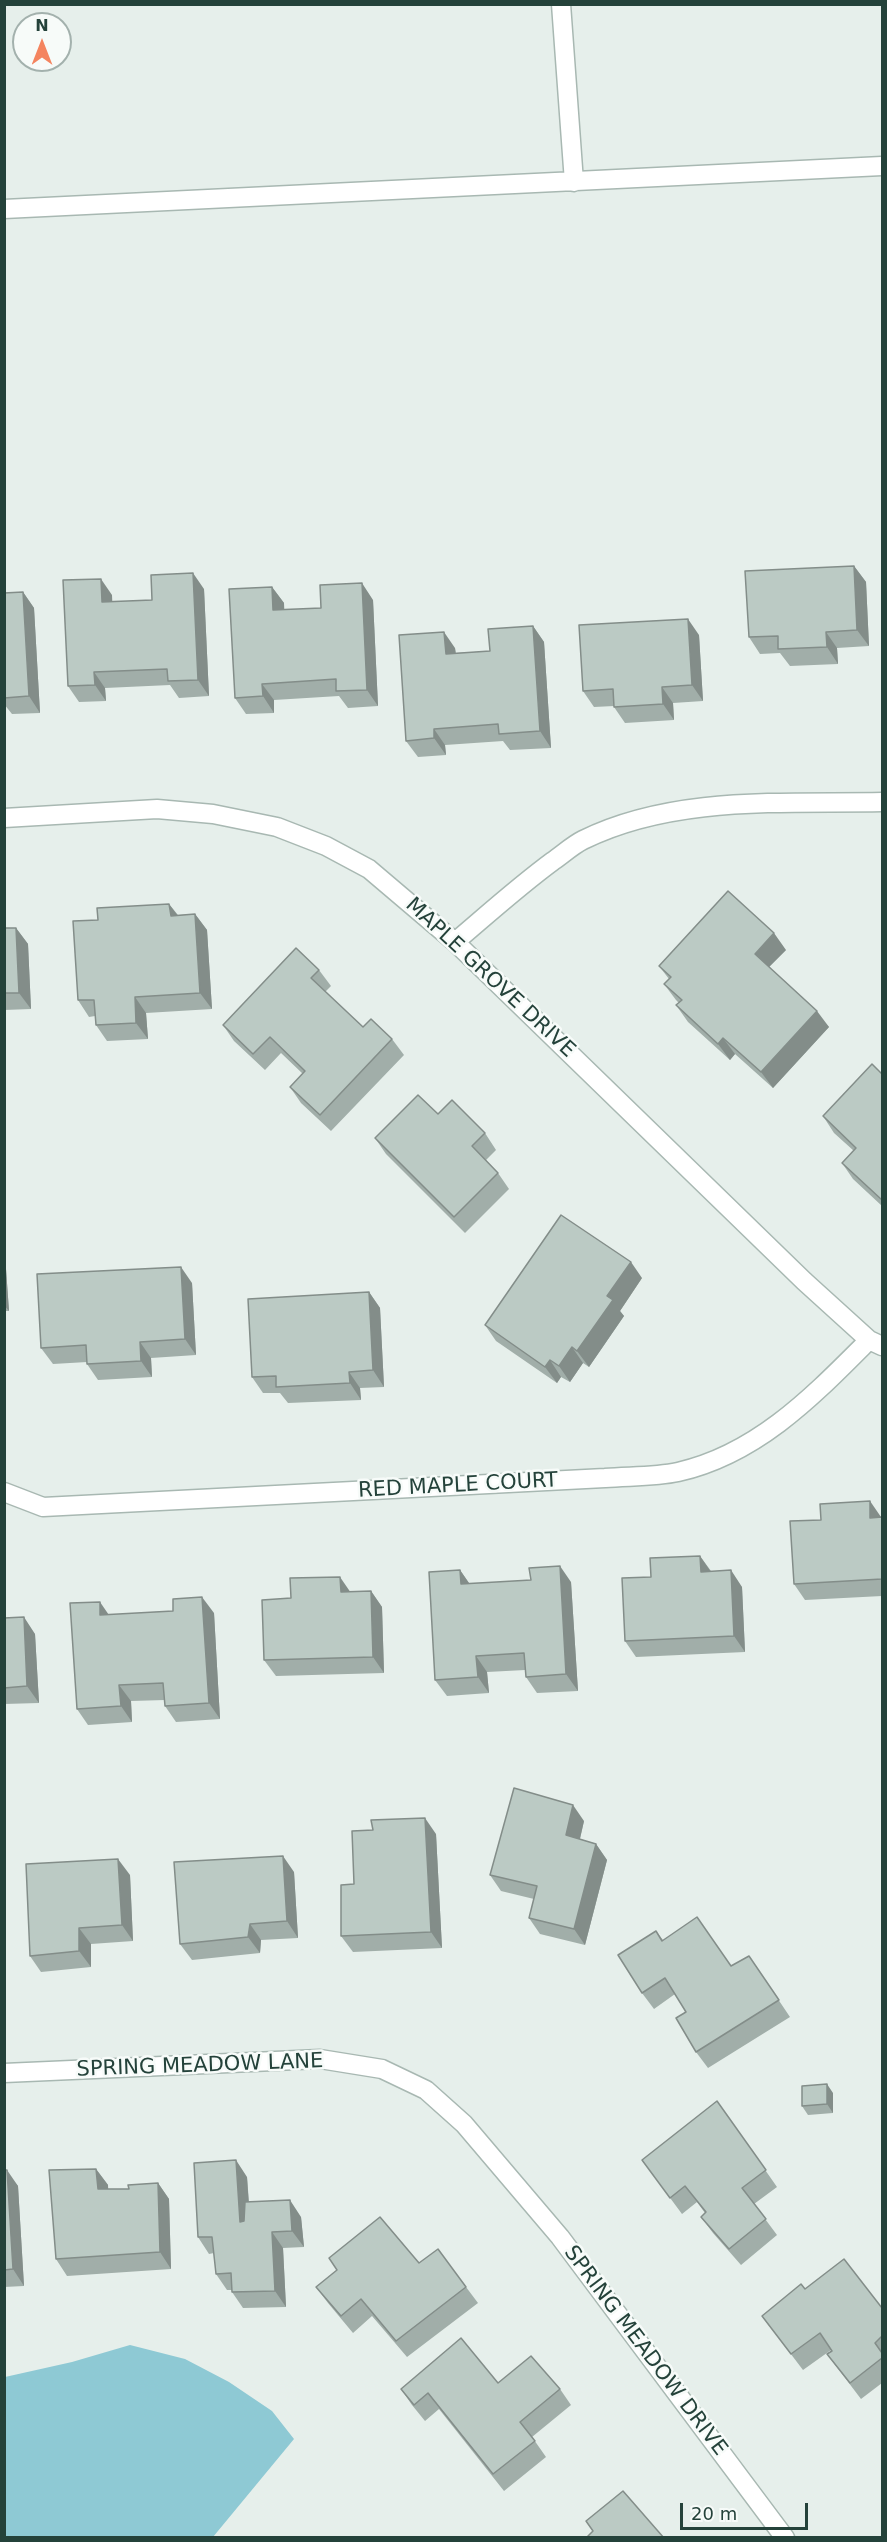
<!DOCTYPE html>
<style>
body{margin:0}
#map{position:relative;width:887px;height:2542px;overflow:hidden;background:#e6efeb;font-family:"DejaVu Sans",sans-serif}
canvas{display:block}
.frame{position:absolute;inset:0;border:6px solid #24423a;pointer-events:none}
.north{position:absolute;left:12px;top:12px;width:60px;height:60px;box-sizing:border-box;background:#f7fbf9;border:2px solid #a3b1ad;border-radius:50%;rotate:0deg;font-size:16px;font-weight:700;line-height:24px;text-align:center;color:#24423a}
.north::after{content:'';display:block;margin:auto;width:21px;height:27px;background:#f4845f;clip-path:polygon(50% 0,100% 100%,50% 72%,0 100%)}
.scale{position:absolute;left:680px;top:2503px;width:128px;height:27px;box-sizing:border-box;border:3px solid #24423a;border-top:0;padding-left:8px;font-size:18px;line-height:21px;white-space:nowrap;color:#24423a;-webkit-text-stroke:4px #f7fbf9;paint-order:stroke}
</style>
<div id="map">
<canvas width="887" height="2542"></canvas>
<div class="frame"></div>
<div class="north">N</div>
<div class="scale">20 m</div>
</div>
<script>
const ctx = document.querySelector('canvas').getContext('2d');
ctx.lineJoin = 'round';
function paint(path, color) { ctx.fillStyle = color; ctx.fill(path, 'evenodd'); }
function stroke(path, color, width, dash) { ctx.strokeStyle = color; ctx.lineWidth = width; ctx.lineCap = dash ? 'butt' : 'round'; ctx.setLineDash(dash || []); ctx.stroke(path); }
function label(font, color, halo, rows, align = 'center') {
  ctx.font = font + ' "DejaVu Sans",sans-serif'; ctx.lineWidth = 5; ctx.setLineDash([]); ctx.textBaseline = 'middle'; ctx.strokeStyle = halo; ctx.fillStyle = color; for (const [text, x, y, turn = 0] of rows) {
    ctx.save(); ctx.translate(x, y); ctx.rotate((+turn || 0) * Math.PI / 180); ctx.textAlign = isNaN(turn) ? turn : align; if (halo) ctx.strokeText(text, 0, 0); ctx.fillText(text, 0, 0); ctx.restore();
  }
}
const water = new Path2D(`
 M130,2345L185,2359L229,2382L272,2411L294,2439L213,2537H5V2377L72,2362Z`);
const minor = new Path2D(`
 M561,4L574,182
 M4,209L882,166
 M4,818L157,809L213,814L277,827L326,846L369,869L455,942L804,1281L869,1340L882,1346
 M455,942C488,914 519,886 553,861C563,854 573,845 583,840C674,795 784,804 882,802
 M4,1492L43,1507L605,1478C629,1476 655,1477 678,1472C758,1454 814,1395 869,1340
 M4,2073L320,2059L382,2069L426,2090L464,2124L560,2237L785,2538`);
const wall = new Path2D(`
 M854,566L866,582L869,646L837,648L838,664L790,666L780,653L760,654L749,637Z
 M272,587L284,603V610L321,608L373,600L378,706L348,708L339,696L274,700V713L246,714L235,698Z
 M204,589L209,696L179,698L170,685L105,688L106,701L79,702L68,686L112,595V602L152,600Z
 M23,592L34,608L40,713L12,714L4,704V593Z
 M533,626L544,642L551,748L510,750L503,741L445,745L446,755L418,757L406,741L455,648L456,653L490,651Z
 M699,635L703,701L673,703L674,720L625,723L614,707V706L594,707L583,691Z
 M169,904L178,915L195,914L207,930L212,1009L146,1013L148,1039L107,1041L96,1025L95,1016L89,1017L78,1000L98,920Z
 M4,928H16L28,944L31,1009L4,1010Z
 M786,950L769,967L829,1027L773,1088L735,1054L730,1060L688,1022L676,1005L679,1003L676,1000L664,984L669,979L659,966Z
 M319,970L331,986L325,992L363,1027L392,1039L404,1055L331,1131L301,1103L290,1087L303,1074L281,1053L265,1070L234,1041L223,1025Z
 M882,1074V1206L853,1179L842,1163L854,1151L834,1133L823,1116Z
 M438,1114L485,1133L496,1150L486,1160L498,1173L509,1189L465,1233L386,1154L375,1138Z
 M4,1241L9,1311H4Z
 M642,1278L620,1311L624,1316L589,1367L583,1363L570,1382L561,1377L557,1383L496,1341L485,1325Z
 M192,1283L196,1355L151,1358L152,1377L98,1380L87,1364V1362L53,1364L41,1348Z
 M369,1292L380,1308L384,1387L360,1388L361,1400L288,1403L280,1393H263L252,1377Z
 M881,1517H882V1596L805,1600L794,1584Z
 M700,1556L711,1571L742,1587L745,1652L636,1657L625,1641L651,1577Z
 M460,1570L469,1583L571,1582L578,1691L537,1693L526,1677L525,1670L487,1672L489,1693L447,1696L435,1680Z
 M371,1591L382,1607L384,1673L276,1676L264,1660L291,1598L350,1592Z
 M214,1613L220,1719L176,1722L165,1706V1700L131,1701L132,1722L88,1725L77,1709L109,1615Z
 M4,1618L35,1634L39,1703L4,1704Z
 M584,1821L580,1839L596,1844L607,1860L585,1945L540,1934L529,1918L534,1899L501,1891L490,1875Z
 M436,1834L442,1948L353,1952L341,1936L354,1884Z
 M294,1872L298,1938L261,1940L260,1953L192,1960L180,1944Z
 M130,1875L133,1941L91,1944V1967L41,1972L30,1956Z
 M656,1931L663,1940L731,1966L749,1956L790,2017L708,2068L696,2052L686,2012L675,1994L654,2009L642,1993Z
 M833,2093V2113L808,2115L802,2106Z
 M717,2101L777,2187L754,2204L777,2235L741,2265L713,2233L701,2217L705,2213L697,2202L682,2214L642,2160Z
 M96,2169L108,2185V2189H129L158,2183L169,2199L171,2269L67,2276L56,2259Z
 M4,2170L18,2186L24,2286L4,2287Z
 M247,2177L249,2202L301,2217L304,2247L283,2248L286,2307L243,2308L232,2292V2290H227L216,2274L214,2253L209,2254L198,2237Z
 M419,2263L466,2287L478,2303L407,2357L372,2316L353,2333L328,2303L316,2287Z
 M805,2289L882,2308V2383L861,2399L839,2370L827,2354L832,2351L831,2350L803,2370L762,2316Z
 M498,2383L560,2389L571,2405L532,2437L546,2457L504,2491L439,2409L425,2421L412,2405L401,2389Z`);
const shadedWall = new Path2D(`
 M854,566L866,582L869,646L857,630Z
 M193,573L204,589L209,696L198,680Z
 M101,579L112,595L113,619L102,602Z
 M362,583L373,600L378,706L367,690Z
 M272,587L284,603L285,627L273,610Z
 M23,592L34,608L40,713L29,696Z
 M688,619L699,635L703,701L692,685Z
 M533,626L544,642L551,748L540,731Z
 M444,632L455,648L457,670L446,654Z
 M826,632L837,648L838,664L827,647Z
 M94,672L105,688L106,701L95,685Z
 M262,684L274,700V713L263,696Z
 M662,687L673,703L674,720L663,704Z
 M434,729L445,745L446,755L434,738Z
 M169,904L181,920L171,916Z
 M195,914L207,930L212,1009L200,993Z
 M16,928L28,944L31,1009L19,993Z
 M774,933L786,950L766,970L755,954Z
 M135,997L146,1013L148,1039L136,1023Z
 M817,1011L829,1027L773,1088L761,1072Z
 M723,1038L735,1054L730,1060L718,1044Z
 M4,1241L9,1311L4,1305Z
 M631,1262L642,1278L620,1311L624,1316L589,1367L577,1351L607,1296Z
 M181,1267L192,1283L196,1355L185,1339Z
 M369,1292L380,1308L384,1387L373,1370Z
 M140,1342L151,1358L152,1377L141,1361Z
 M572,1347L583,1363L570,1382L559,1366Z
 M550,1360L561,1377L557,1383L545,1367Z
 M349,1372L360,1388L361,1400L350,1383Z
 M870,1501L881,1517L870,1518Z
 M700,1556L711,1572H701Z
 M560,1566L571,1582L578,1691L566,1674Z
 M460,1570L471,1586L461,1584Z
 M731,1570L742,1587L745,1652L734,1636Z
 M340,1577L351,1593L341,1592Z
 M371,1591L382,1607L384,1673L373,1657Z
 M202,1597L214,1613L220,1719L209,1703Z
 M100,1602L111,1618L100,1615Z
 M24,1617L35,1634L39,1703L27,1686Z
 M476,1656L487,1672L489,1693L478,1677Z
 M119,1685L131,1701L132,1722L121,1706Z
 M573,1805L584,1821L577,1851L566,1835Z
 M425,1818L436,1834L442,1948L431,1932Z
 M596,1844L607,1860L585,1945L574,1929Z
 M283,1856L294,1872L298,1938L287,1921Z
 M118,1859L130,1875L133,1941L122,1925Z
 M250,1924L261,1940L260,1953L248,1937Z
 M79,1928L91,1944V1967L79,1951Z
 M827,2084L833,2093V2113L827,2104Z
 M236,2160L247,2177L251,2238L240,2222Z
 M96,2169L108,2185L109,2205L98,2189Z
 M7,2170L18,2186L24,2286L13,2269Z
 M158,2183L169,2199L171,2269L160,2252Z
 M290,2200L301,2217L304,2247L292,2231Z
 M272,2232L283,2248L286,2307L275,2291Z`);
const building = new Path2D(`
 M854,566L857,630L826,632L827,647L778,649V636L749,637L745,571Z
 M193,573L198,680L168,681L167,669L94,672L95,685L68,686L63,580L101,579L102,602L152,600L151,575Z
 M362,583L367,690L336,691V679L262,684L263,696L235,698L229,589L272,587L273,610L321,608L320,585Z
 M23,592L29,696L4,698V593Z
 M688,619L692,685L662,687L663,704L614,707L613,689L583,691L579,625Z
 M533,626L540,731L499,734L498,724L434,729V738L406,741L399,635L444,632L446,654L490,651L488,629Z
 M728,891L774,933L755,954L817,1011L761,1072L723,1038L718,1044L676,1005L682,1000L664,984L671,977L659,966Z
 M169,904L171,916L195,914L200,993L135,997L136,1023L96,1025L94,1000H78L73,921L98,920L97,908Z
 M4,928H16L19,993H4Z
 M296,948L319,970L311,978L363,1027L371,1019L392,1039L320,1115L290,1087L305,1071L270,1037L253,1054L223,1025Z
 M872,1064L882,1074V1200L842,1163L856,1148L823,1116Z
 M418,1095L438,1114L452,1100L485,1133L472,1146L498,1173L454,1217L375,1138Z
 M561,1215L631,1262L607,1296L613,1300L577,1351L572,1347L559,1366L550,1360L545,1367L485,1325Z
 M181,1267L185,1339L140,1342L141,1361L87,1364L86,1345L41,1348L37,1274Z
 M369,1292L373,1370L349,1372L350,1383L276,1387V1376L252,1377L248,1299Z
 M870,1501V1518L882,1517V1579L794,1584L790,1521L821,1520L820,1504Z
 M700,1556L701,1572L731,1570L734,1636L625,1641L622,1578L651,1577L650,1558Z
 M560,1566L566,1674L526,1677L524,1653L476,1656L478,1677L435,1680L429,1572L460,1570L461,1584L531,1580L529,1568Z
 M340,1577L341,1592L371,1591L373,1657L264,1660L262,1600L291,1598L290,1578Z
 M202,1597L209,1703L165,1706L163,1683L119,1685L121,1706L77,1709L70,1603L100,1602V1615L173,1611V1599Z
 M24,1617L27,1686L4,1688V1618Z
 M514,1788L573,1805L566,1835L596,1844L574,1929L529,1918L537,1886L490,1875Z
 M425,1818L431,1932L341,1936V1885L354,1884L352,1831L373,1830L371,1820Z
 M283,1856L287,1921L250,1924L248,1937L180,1944L174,1862Z
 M118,1859L122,1925L79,1928V1951L30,1956L26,1864Z
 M697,1917L731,1966L749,1956L779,2000L696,2052L676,2018L686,2012L665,1978L642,1993L618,1955L656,1931L662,1941Z
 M827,2084V2104L802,2106V2086Z
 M717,2101L766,2170L742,2188L766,2219L729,2249L701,2217L706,2212L685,2186L670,2198L642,2160Z
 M236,2160L240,2222L244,2221L245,2202L290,2200L292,2231L272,2232L275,2291L232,2292L231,2273L216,2274L212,2237H198L194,2163Z
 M96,2169L98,2189H129L128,2185L158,2183L160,2252L56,2259L49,2170Z
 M4,2170H7L13,2269L4,2270Z
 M380,2217L419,2263L438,2249L466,2287L396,2341L361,2299L341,2316L316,2287L337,2270L329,2258Z
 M844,2259L882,2308V2336L875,2343L882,2353V2358L850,2383L827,2354L832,2351L820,2333L791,2354L762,2316L801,2284L805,2289Z
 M461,2338L498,2383L531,2356L560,2389L520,2422L535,2441L493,2474L428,2393L414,2405L401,2389Z
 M623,2491L664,2538H586L593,2531L586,2521Z`);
const streetNames = [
 ["MAPLE GROVE DRIVE",490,978,43],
 ["RED MAPLE COURT",458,1486,-3],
 ["SPRING MEADOW LANE",200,2066,-2],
 ["SPRING MEADOW DRIVE",645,2351,53]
];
paint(water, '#8ec9d4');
stroke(minor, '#a8b8b2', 21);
stroke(minor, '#fff', 18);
paint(wall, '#a1aea9');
paint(shadedWall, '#838d89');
paint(building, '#bbcac4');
stroke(building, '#838d89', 1.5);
label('21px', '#24423a', '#f7fbf9', streetNames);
</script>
